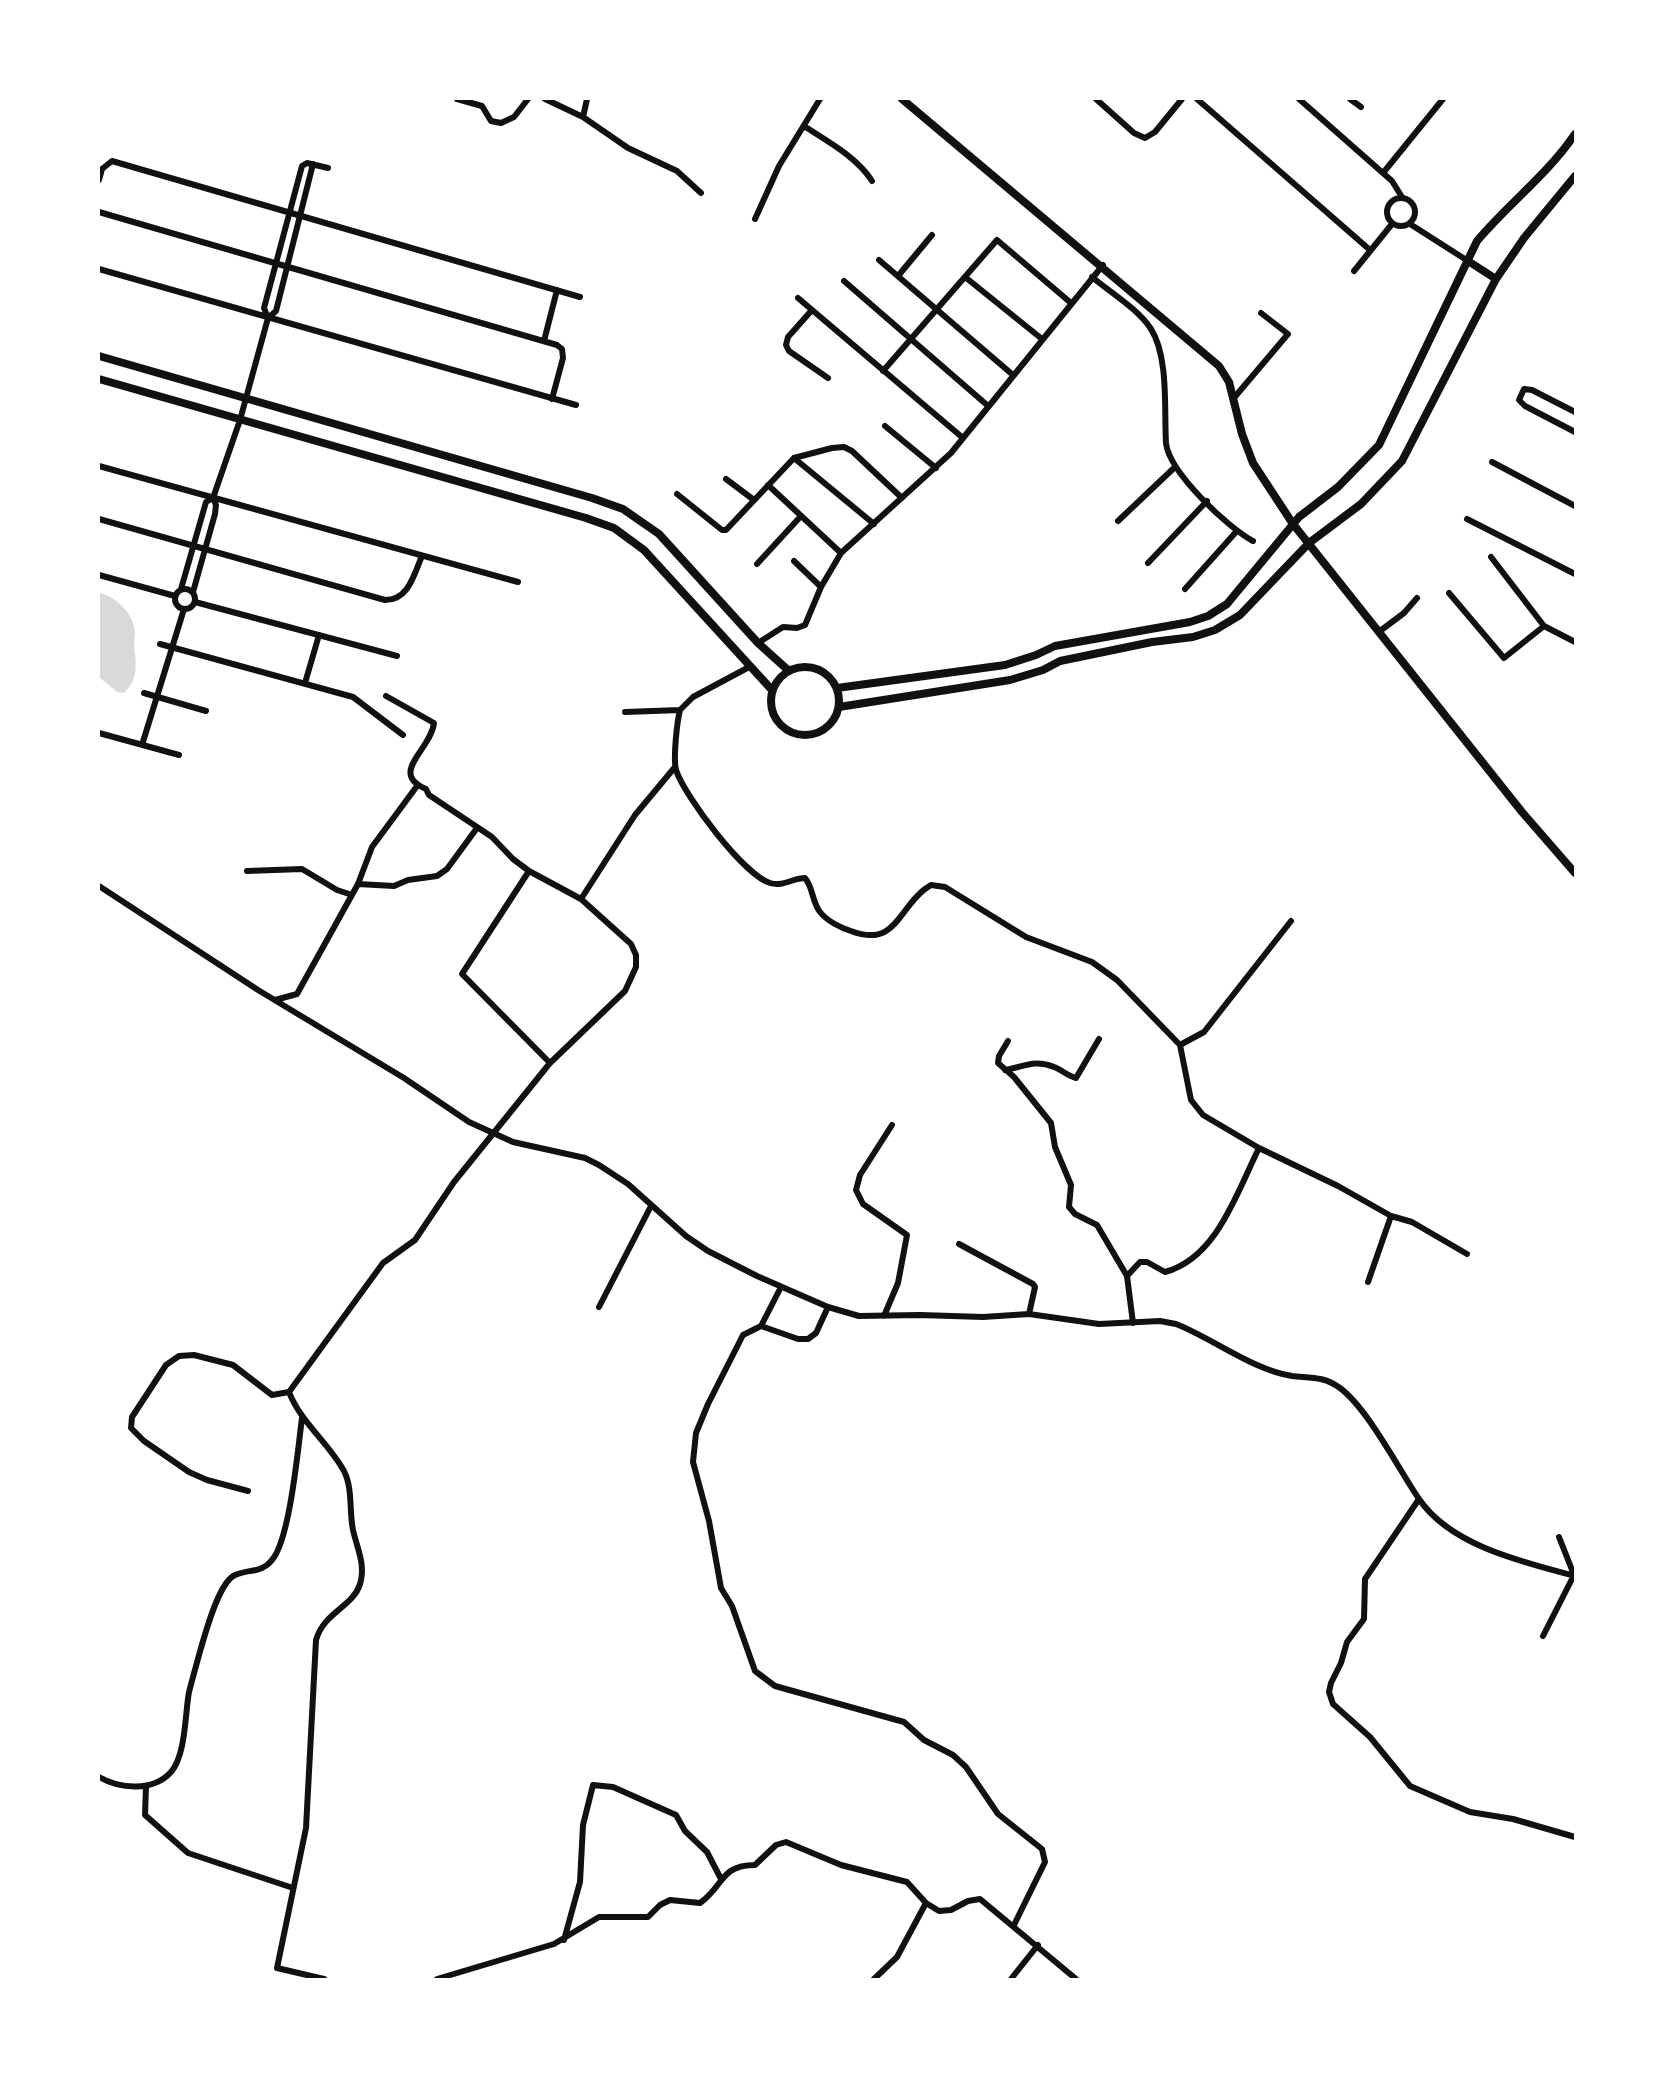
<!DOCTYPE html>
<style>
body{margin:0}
#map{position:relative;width:1674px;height:2078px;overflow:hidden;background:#fff;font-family:Overpass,sans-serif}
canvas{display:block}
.frame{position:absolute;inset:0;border:100px solid #fff;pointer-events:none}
</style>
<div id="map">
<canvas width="1674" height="2078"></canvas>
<div class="frame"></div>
</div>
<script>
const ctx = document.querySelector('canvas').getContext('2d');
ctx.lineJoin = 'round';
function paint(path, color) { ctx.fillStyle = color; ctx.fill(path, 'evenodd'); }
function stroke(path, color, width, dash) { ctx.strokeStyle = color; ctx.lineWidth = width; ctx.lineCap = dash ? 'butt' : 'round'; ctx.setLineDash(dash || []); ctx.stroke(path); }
const water = new Path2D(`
 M99,593C115,596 131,611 134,627C136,633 134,639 134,645C136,664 139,679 124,693L117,692L99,677Z`);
const minor = new Path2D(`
 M457,99L482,106L491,121L501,123L514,117L528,99
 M545,99L583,117L587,99
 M1096,99L1134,133L1145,138L1155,132L1182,99
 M1197,99L1370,250
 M1299,99L1392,181L1402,197
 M1350,99L1361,107
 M583,117L628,148L677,171L701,193
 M804,126C827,141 857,157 872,181
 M1383,173L1443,99
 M99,180L102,169L112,161L580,297
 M1387 212a14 14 0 1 1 28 0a14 14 0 1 1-28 0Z
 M99,212L557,345L562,349L563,358L552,399
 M755,219L779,166L820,99
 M1410,224L1468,261
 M879,260L1013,375
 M99,269L576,405
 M1354,271L1392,224
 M898,276L932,235
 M965,277L1042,339
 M1092,277C1111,293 1138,309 1151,329C1169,357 1164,411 1166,443C1169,472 1228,528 1253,541
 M844,281L987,405
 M798,298L963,438
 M812,310L788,337L786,345L789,351L828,378
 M268,318L264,308L302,166L307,163L328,168
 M544,341L557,290
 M883,371L997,240L1071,303
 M1233,399L1288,334L1261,313
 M1575,412L1532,390L1524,389L1519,400L1525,406L1575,432
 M885,426L936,468
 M794,458L874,524
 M1492,462L1575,506
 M99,466L518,582
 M726,479L754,500
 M768,485L841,553
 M677,494L722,530H726L794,458L832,448L844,447L852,451L902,498
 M99,519L385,600C409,600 414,574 422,556
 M1467,519L1575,574
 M1118,521L1175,467
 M1491,557L1544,626L1575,642
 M794,561L821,587
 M1148,563L1207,501
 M757,564L801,516
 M99,575L175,596
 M175 599a10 10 0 1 1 20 0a10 10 0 1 1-20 0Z
 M181,589L206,502L213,498L240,420L268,318L276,311L313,164
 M1185,589L1236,532
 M193,592L215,514L216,505L213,498
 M1449,593L1504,658L1544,626
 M195,602L397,656
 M1380,631L1404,613L1417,598
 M758,643L783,627L797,628L805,625L821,587L841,553L951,453L1103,265
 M160,644L353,697L403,735
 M751,666L693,697L680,710C677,722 673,758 676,770C685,797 744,875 770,883C783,887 793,878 805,878C813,887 812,902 820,912C827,921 841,928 851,931C896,948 898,909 925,889L931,885L945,887L1026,937L1092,962L1117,980L1180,1045L1191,1100L1203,1115L1259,1148L1338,1186L1391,1216
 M305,683L319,635
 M144,693L206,711
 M625,712L680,710
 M99,733L179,755
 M142,745L184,609
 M247,871L302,869L337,890L352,895
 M529,871L462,974L550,1063
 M358,884L394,886L408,880L437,876L447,869L477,828
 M99,886L258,990L404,1078L469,1122L513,1142L585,1158L599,1165L628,1184L686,1236L708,1251L757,1276L828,1307L859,1316L920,1315L983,1317L1029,1314L1099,1324L1160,1321L1176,1324C1212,1338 1253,1370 1292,1376C1310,1378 1324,1376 1340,1388C1368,1409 1398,1468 1419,1499C1451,1546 1523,1562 1575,1576
 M581,899L635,815L675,767
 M275,1000L297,994L358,884L372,847L417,786
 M1008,1041L999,1056L998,1063L1014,1077L1051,1123L1055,1147L1071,1185L1069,1207L1075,1214L1097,1225L1127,1276L1133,1323
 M1180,1045L1204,1032L1291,921
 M1005,1070C1024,1067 1034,1059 1054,1067C1062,1070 1068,1076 1076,1078L1099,1039
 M959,1244L1033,1284L1035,1287L1029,1314
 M1127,1276L1140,1262H1147L1165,1272C1217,1258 1237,1192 1259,1148
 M1368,1282L1391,1216L1412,1222L1467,1254
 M599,1307L651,1206
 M828,1307L816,1333L808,1339H798L761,1326L743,1335L708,1404L696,1433L693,1462L709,1521L721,1588L732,1606L755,1671L775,1686L904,1722L924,1740L953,1755L966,1767L998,1814L1042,1849L1045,1862L1014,1925
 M884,1316L898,1283L907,1235L863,1204L856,1190L860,1175L892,1125
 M761,1326L781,1287
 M289,1392C301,1423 328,1442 344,1471C353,1489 349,1511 353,1530C357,1548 366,1565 360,1584C353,1607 324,1612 316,1640L306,1828L277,1968L324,1979
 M248,1491L207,1480L189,1472L144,1441L131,1428L132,1417L166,1365L179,1356L194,1355L233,1365L272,1395L289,1392L383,1263L415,1240L454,1182L550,1063L625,991L636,967V955L631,944L581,899L529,871L513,859L492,837L429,795L426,789C388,773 431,750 434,723L386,696
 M1419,1499L1365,1579L1364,1619L1347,1642L1341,1663L1331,1683L1329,1692L1333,1704L1370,1737L1410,1786L1470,1812L1513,1819L1575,1837
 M1543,1636L1574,1575L1559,1537
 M99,1777C120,1789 153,1792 171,1772C186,1755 185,1713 189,1692C193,1677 197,1662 201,1648C206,1631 219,1582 235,1575C249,1569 262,1573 272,1560C290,1539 298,1448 302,1418
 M146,1786L145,1815L188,1853L293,1888
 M564,1940L580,1882L583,1825L593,1785L613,1787L676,1815L685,1831L707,1852L721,1879
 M437,1979L554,1944L599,1917H648L660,1905L670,1900L700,1903C724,1886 720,1865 755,1865L776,1845L786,1842L841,1865L907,1882L926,1903L939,1911L951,1910L968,1901L980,1899L1076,1979
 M874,1979L897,1957L926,1903
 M1011,1979L1038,1945`);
const tertiary = new Path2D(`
 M902,99L1219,366L1229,382L1242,434L1253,463L1293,524L1522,812L1575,873
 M1468,261L1496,279
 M99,356L592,498L623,509L659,534L758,643L789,671
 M99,379L586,518L614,528L644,550L772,690
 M771 701a34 34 0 1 1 68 0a34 34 0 1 1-68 0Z
 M837,688L1005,665L1036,655L1055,646L1190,622L1208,616L1227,604L1299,517L1338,487L1379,445L1477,241C1508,204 1548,174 1575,134
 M839,707L1010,680L1043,670L1060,661L1152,642L1193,637L1215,630L1240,615L1309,543L1361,504L1402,461L1496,279L1524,238L1575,176`);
paint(water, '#d9d9d9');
stroke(minor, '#111', 6);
stroke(tertiary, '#111', 8);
</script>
